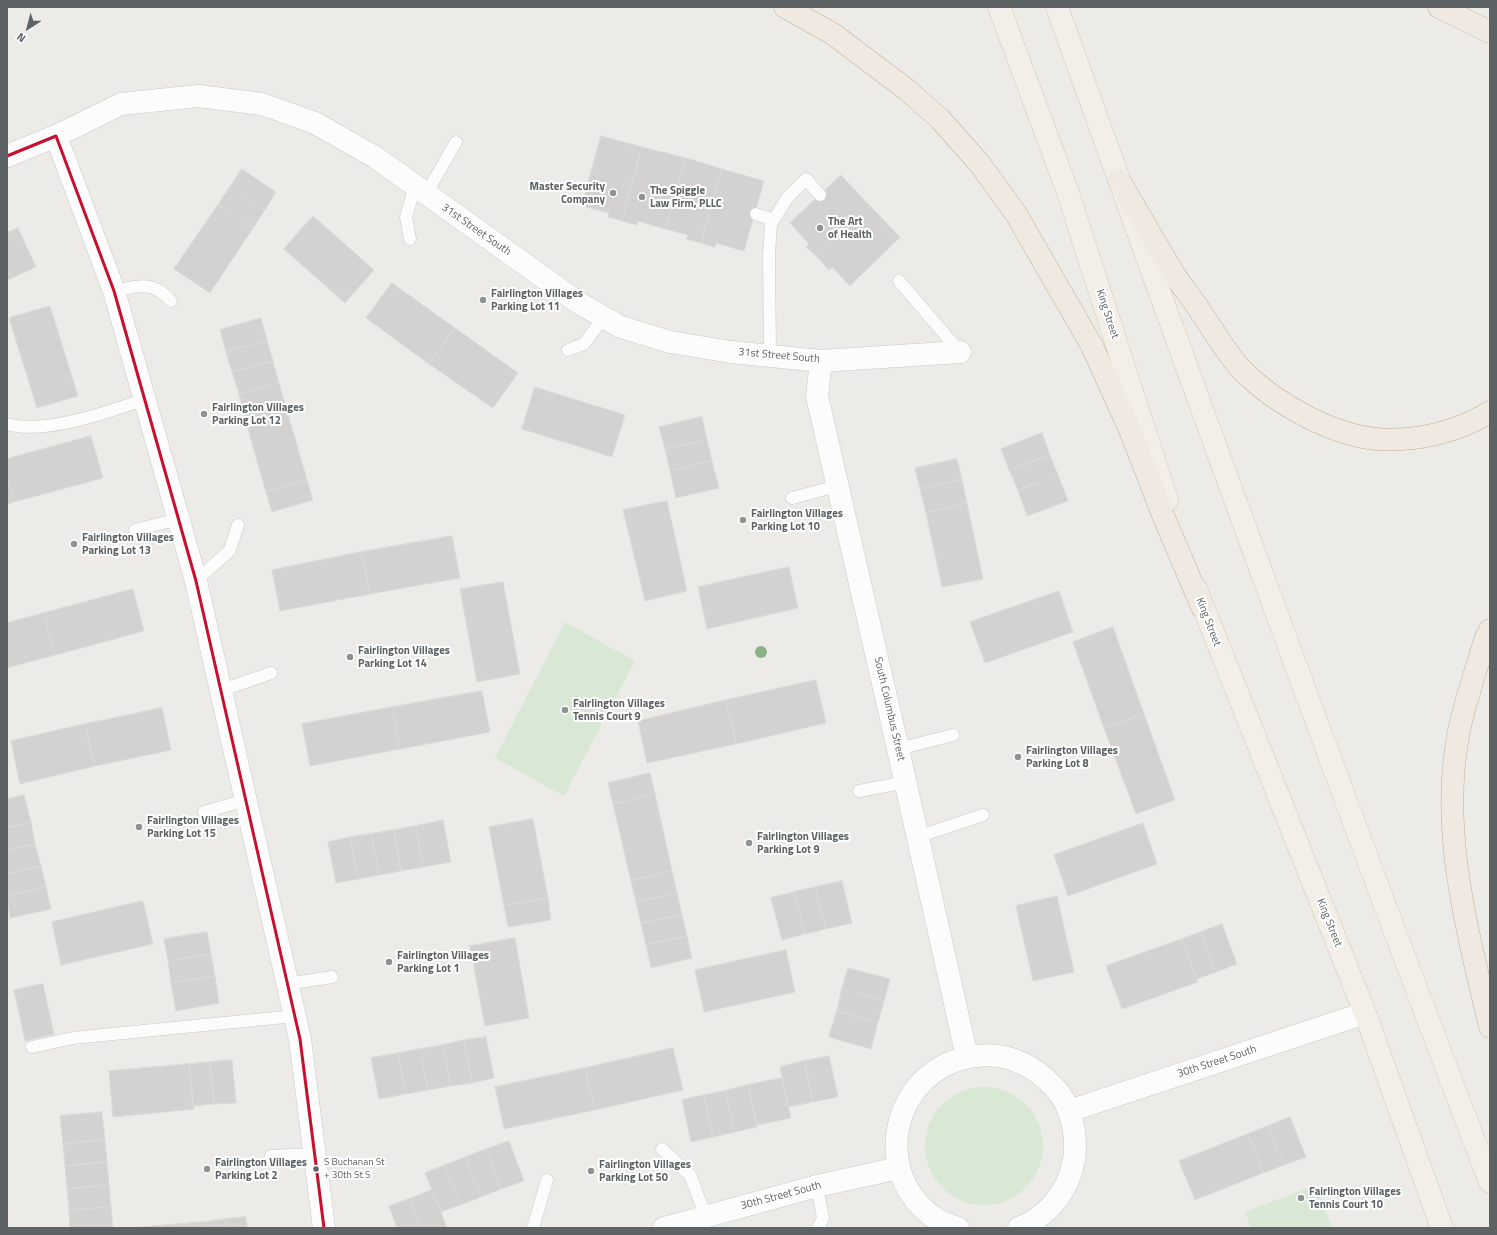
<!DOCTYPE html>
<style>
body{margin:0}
#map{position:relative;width:1497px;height:1235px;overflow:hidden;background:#edebe8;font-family:"Titillium Web",sans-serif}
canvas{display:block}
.frame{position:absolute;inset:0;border:8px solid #5d6265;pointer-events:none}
.north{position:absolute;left:8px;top:8px;width:40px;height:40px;-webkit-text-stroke:3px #fff;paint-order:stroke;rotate:216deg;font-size:11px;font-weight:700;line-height:16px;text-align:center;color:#5d6265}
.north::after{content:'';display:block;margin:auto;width:14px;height:18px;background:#5d6265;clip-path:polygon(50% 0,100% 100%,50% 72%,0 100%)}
</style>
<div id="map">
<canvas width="1497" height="1235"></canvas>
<div class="frame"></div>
<div class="north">N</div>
</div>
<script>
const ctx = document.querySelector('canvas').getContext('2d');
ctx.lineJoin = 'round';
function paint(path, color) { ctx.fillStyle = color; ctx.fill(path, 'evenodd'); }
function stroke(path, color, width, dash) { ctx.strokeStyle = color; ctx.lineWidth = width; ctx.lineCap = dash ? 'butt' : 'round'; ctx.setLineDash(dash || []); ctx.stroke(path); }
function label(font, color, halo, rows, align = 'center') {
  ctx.font = font + ' "Titillium Web",sans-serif'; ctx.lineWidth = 4; ctx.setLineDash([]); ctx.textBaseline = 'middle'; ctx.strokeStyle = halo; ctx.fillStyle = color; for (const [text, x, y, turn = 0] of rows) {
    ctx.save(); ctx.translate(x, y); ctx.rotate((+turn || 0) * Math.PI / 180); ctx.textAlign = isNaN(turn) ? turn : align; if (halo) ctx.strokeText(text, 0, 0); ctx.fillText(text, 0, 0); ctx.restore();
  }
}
const green = new Path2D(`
 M565,622L635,661L564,796L495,758Z
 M925 1146a59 59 0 1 1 118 0a59 59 0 1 1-118 0Z
 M1316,1185L1332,1228H1251L1245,1212Z`);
const building = new Path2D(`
 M601,136L642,147L622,221L608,217L609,213L582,206Z
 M642,147L686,158L665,229L638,221L637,225L622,221Z
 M686,158L722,169L701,243L686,239L688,235L665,229Z
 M242,169L276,192L265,210L230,187Z
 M722,169L764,181L744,251L716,243L715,247L701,243Z
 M841,175L870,206L817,257L806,247L809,244L790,223Z
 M230,187L265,210L253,228L218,205Z
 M218,205L253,228L210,293L174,269Z
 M870,206L900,237L850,286L832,267L829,270L817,257Z
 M313,216L374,270L345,303L284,249Z
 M18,228L36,267L12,278L7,266V233Z
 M7,266L12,278L7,280Z
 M392,283L455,328L429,364L366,318Z
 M50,306L78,396L37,408L9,318Z
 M261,318L267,340L226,352L220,330Z
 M455,328L518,373L493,408L429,364Z
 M267,340L273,361L232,372L226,352Z
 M273,361L279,383L239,394L232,372Z
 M279,383L285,404L244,415L239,394Z
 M535,387L625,415L612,457L522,429Z
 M285,404L307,480L266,492L244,415Z
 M702,417L707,440L665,449L659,427Z
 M1042,433L1050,455L1009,470L1001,449Z
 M91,436L103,478L14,502L7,477V459Z
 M707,440L712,461L670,471L665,449Z
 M1050,455L1058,475L1018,490L1009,470Z
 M957,459L962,480L920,489L915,468Z
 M712,461L719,488L676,498L670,471Z
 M1058,475L1068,501L1027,516L1018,490Z
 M7,477L14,502L7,504Z
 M307,480L313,500L272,512L266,492Z
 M962,480L967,503L926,513L920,489Z
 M667,501L687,591L645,601L623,510Z
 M967,503L983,579L942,587L926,513Z
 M452,536L460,578L370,594L361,552Z
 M361,552L370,594L280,611L272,570Z
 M789,567L798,608L707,629L698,587Z
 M503,582L520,674L477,682L460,589Z
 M133,589L144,631L55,655L44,613Z
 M1059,591L1073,632L985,663L970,622Z
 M44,613L55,655L7,668V623Z
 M1113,627L1144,714L1104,728L1073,642Z
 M816,680L826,723L736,744L726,700Z
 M482,691L490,732L400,749L392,707Z
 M726,700L736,744L647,763L638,721Z
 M392,707L400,749L310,766L302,724Z
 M162,708L171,750L95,766L85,724Z
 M1144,714L1175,800L1136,814L1104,728Z
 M85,724L95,766L20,784L11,741Z
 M650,773L655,794L613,804L608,783Z
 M655,794L672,871L631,881L613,804Z
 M24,795L31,822L7,828V799Z
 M533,819L548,898L504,906L489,827Z
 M443,820L451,862L423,867L416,826Z
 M31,822L35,844L7,851V828Z
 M1143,823L1157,864L1068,896L1054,855Z
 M416,826L423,867L401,871L394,830Z
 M394,830L401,871L379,875L371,834Z
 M371,834L379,875L358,879L350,837Z
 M350,837L358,879L336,883L328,842Z
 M35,844L41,866L7,874V851Z
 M41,866L46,887L7,896V874Z
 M672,871L677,893L636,902L631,881Z
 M842,881L852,923L826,929L815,887Z
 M46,887L51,909L10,918L7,896Z
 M815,887L826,929L805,934L794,892Z
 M794,892L805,934L782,940L771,898Z
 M677,893L682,915L641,924L636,902Z
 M1057,896L1074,972L1033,981L1016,906Z
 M548,898L551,920L508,927L504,906Z
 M143,901L153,944L61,965L52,922Z
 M682,915L687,936L646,945L641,924Z
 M1222,924L1237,964L1216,972L1201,932Z
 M207,932L211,954L168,961L164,939Z
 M1201,932L1216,972L1197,979L1182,939Z
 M687,936L692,958L651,968L646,945Z
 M515,938L529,1018L485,1026L470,946Z
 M1182,939L1198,982L1122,1009L1106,966Z
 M786,950L795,992L704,1012L695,970Z
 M211,954L215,976L171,983L168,961Z
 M848,968L890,979L884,1001L842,989Z
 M215,976L219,1003L176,1011L171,983Z
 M43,984L54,1034L25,1041L14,990Z
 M842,989L884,1001L878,1022L837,1011Z
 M837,1011L878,1022L871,1049L829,1037Z
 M486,1037L494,1078L472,1083L464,1040Z
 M464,1040L472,1083L451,1086L443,1045Z
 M443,1045L451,1086L428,1090L420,1049Z
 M673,1048L683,1090L595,1110L585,1068Z
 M420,1049L428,1090L406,1094L398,1053Z
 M398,1053L406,1094L379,1099L371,1058Z
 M829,1056L838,1097L813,1102L804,1061Z
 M232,1060L236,1103L214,1104L210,1062Z
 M804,1061L813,1102L788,1107L780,1067Z
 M210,1062L214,1104L193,1106L189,1064Z
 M189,1064L194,1109L113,1117L109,1071Z
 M585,1068L595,1110L504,1129L495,1087Z
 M782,1078L791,1118L757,1125L748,1085Z
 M748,1085L757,1127L735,1132L725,1091Z
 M725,1091L735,1132L713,1137L704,1095Z
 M704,1095L713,1137L691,1142L682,1100Z
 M102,1112L105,1140L63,1144L60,1116Z
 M1290,1117L1306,1157L1284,1165L1268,1126Z
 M1268,1126L1284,1165L1263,1173L1248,1134Z
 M1248,1134L1263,1173L1195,1200L1179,1161Z
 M105,1140L107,1162L65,1166L63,1144Z
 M509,1141L524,1181L501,1189L486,1149Z
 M486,1149L501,1189L481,1197L466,1157Z
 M466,1157L481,1197L460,1205L445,1165Z
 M107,1162L109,1185L67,1189L65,1166Z
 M445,1165L460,1205L441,1212L425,1173Z
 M109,1185L111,1207L69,1210L67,1189Z
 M432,1190L441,1212L447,1228H421L409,1199Z
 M409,1199L421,1228H397L389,1206Z
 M111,1207L113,1228H70L69,1210Z
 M246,1217L247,1228H225L224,1219Z
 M224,1219L225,1228H204V1222Z
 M204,1222V1228H128Z`);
const service = new Path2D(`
 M426,194L456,142
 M756,214L773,220
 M410,239L406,217L415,186
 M899,281L960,352
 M114,291C138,286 153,280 171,301
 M568,350L584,344L603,318
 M770,356L769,255L771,224L787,198L806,179L820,195
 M7,424C44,435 108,412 145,399
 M792,498L837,486
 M135,530L179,519
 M196,581L230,550L238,525
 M222,690L271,673
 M898,749L953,735
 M859,791L906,782
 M204,812L246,800
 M917,837L983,815
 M286,984L332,977
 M32,1047L73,1038L295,1016
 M662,1149L690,1175L706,1217
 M271,1156L314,1154
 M817,1186L823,1218L818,1228
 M533,1228L547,1180`);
const minor = new Path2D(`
 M56,136L114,291L196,581L300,1039L324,1228
 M7,156L56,136L121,104L198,96L262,104L315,123L375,157L579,303L621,327L670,342L731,352L821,361L960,352
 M821,361L817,396L898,749L967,1057
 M1069,1111L1365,1013
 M664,1228L817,1186L899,1168
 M958,1228C952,1226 944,1224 938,1220C867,1175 892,1066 976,1056C1007,1052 1033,1065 1054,1087C1075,1109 1080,1147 1070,1175C1062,1198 1043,1219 1019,1228`);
const primary = new Path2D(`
 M999,7L1067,190L1167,500
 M1057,7C1198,400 1340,792 1490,1182
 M1196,589L1365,1013L1442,1228`);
const motorway = new Path2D(`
 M785,7L833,34L906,89L940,119L980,164L1016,214L1092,346L1130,430L1165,520L1202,607
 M1439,7L1490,32
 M1119,180C1138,212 1156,245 1176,277C1184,289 1194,301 1202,314C1216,334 1227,355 1244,372C1276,404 1332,435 1377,439C1415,442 1458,432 1490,412
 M1490,630L1485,640C1476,671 1464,704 1458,736C1440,834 1468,932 1490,1027`);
const bus1 = new Path2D(`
 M56,136L114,291L196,581L300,1039L324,1228
 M7,156L56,136`);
const trees = [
 [761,652]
];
const markers = [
 [613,193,4,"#8f9293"],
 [642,197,4,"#8f9293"],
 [820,228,4,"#8f9293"],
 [483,300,4,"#8f9293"],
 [204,414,4,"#8f9293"],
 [743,520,4,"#8f9293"],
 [74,544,4,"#8f9293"],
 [350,657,4,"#8f9293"],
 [565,710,4,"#8f9293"],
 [1018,757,4,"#8f9293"],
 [139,827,4,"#8f9293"],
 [749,843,4,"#8f9293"],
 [389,962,4,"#8f9293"],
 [207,1169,4,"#8f9293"],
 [316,1169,3.5,"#5d6265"],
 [591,1171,4,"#8f9293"],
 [1301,1198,4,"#8f9293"]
];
const busNames = [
 ["S Buchanan St",324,1163],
 ["+ 30th St S",324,1176]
];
const poiNames = [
 ["Master Security",605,187,"right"],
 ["Company",605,200,"right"],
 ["The Spiggle",650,191],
 ["Law Firm, PLLC",650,204],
 ["The Art",828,222],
 ["of Health",828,235],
 ["Fairlington Villages",491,294],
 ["Parking Lot 11",491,307],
 ["Fairlington Villages",212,408],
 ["Parking Lot 12",212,421],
 ["Fairlington Villages",751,514],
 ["Parking Lot 10",751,527],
 ["Fairlington Villages",82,538],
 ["Parking Lot 13",82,551],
 ["Fairlington Villages",358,651],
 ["Parking Lot 14",358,664],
 ["Fairlington Villages",573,704],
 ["Tennis Court 9",573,717],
 ["Fairlington Villages",1026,751],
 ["Parking Lot 8",1026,764],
 ["Fairlington Villages",147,821],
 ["Parking Lot 15",147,834],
 ["Fairlington Villages",757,837],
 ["Parking Lot 9",757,850],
 ["Fairlington Villages",397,956],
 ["Parking Lot 1",397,969],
 ["Fairlington Villages",215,1163],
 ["Parking Lot 2",215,1176],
 ["Fairlington Villages",599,1165],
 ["Parking Lot 50",599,1178],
 ["Fairlington Villages",1309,1192],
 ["Tennis Court 10",1309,1205]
];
const streetNames = [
 ["31st Street South",476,230,35],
 ["King Street",1107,314,72],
 ["31st Street South",779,356,5],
 ["King Street",1208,622,69],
 ["South Columbus Street",889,709,77],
 ["King Street",1329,923,68],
 ["30th Street South",1217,1062,-18],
 ["30th Street South",781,1196,-15]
];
paint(green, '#d9e8d4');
paint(building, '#d3d2d1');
stroke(building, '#dcdad7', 1);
stroke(service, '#c9c9c8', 13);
stroke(minor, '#c9c9c8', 23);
stroke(primary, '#d4c8b6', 23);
stroke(motorway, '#c4af96', 23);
stroke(service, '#fcfcfc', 12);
stroke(minor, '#fcfcfc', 22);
stroke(primary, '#f3efe8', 22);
stroke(motorway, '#efe9e2', 22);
stroke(bus1, '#c8102e', 3);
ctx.fillStyle = '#8db187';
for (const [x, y] of trees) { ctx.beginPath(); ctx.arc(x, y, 6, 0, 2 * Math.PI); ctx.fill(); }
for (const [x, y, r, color] of markers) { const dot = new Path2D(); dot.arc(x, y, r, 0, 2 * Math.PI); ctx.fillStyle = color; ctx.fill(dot); stroke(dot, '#fff', 1.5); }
label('10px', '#5d6265', '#fff', busNames, 'left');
label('bold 11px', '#5d6265', '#fff', poiNames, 'left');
label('11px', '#5d6265', '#fff', streetNames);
</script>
